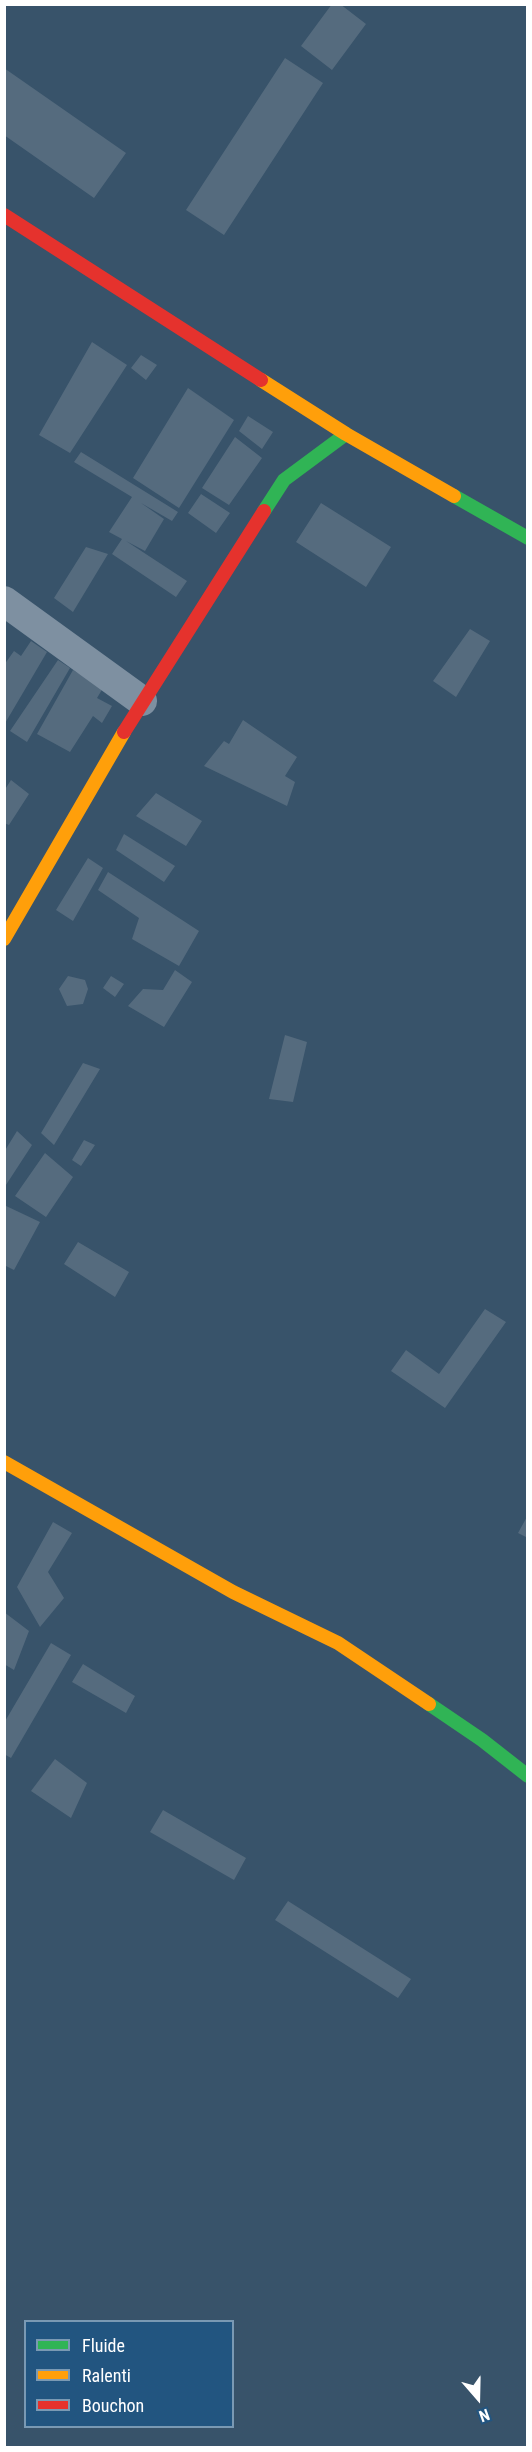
<!DOCTYPE html>
<style>
body{margin:0}
#map{position:relative;width:532px;height:2452px;overflow:hidden;background:#38536a;font-family:"Roboto Condensed",sans-serif}
canvas{display:block}
.frame{position:absolute;inset:0;border:6px solid #fff;pointer-events:none}
.legend{position:absolute;left:24px;top:2320px;width:210px;height:108px;box-sizing:border-box;background:#225580;border:2px solid #7a99b3;margin:0;padding:8px 10px;list-style:none;font-size:18px;color:#fff}
.legend li{display:flex;align-items:center;gap:12px;height:30px}
.legend b{width:30px;border:2px solid #7a99b3}
.north{position:absolute;left:448px;top:2368px;width:60px;height:60px;-webkit-text-stroke:4px #225580;paint-order:stroke;rotate:160deg;font-size:16px;font-weight:700;line-height:24px;text-align:center;color:#fff}
.north::after{content:'';display:block;margin:auto;width:21px;height:27px;background:#fff;clip-path:polygon(50% 0,100% 100%,50% 72%,0 100%)}
</style>
<div id="map">
<canvas width="532" height="2452"></canvas>
<div class="frame"></div>
<ul class="legend">
<li><b style="height:8px;background:#30b455"></b>Fluide</li>
<li><b style="height:8px;background:#ff9f0a"></b>Ralenti</li>
<li><b style="height:8px;background:#e5322d"></b>Bouchon</li>
</ul>
<div class="north">N</div>
</div>
<script>
const ctx = document.querySelector('canvas').getContext('2d');
ctx.lineJoin = 'round';
function paint(path, color) { ctx.fillStyle = color; ctx.fill(path, 'evenodd'); }
function stroke(path, color, width, dash) { ctx.strokeStyle = color; ctx.lineWidth = width; ctx.lineCap = dash ? 'butt' : 'round'; ctx.setLineDash(dash || []); ctx.stroke(path); }
const building = new Path2D(`
 M332,4H340L366,24L332,70L301,46Z
 M285,58L323,83L224,235L186,210Z
 M4,68L126,153L94,198L4,135Z
 M92,342L127,365L70,453L39,435Z
 M141,355L157,365L146,380L131,368Z
 M188,388L234,420L179,508L133,478Z
 M248,416L273,432L262,449L239,431Z
 M235,437L262,458L229,505L202,488Z
 M81,452L178,512L172,521L141,503L164,519L145,551L126,541L187,581L176,597L112,554L122,539L109,532L132,497L74,462Z
 M201,494L230,513L216,533L188,513Z
 M321,503L391,547L366,587L296,542Z
 M86,547L108,554L73,612L54,598Z
 M470,629L490,641L456,697L433,681Z
 M31,641L47,652L4,725V665L14,651L21,656Z
 M58,660L70,668L27,742L10,731Z
 M73,670L103,688L97,698L112,706L102,723L93,716L70,752L37,734Z
 M243,720L297,757L285,776L295,782L287,806L204,766L224,741L229,744Z
 M11,780L29,794L9,825L4,823V791Z
 M156,793L202,821L186,846L136,816Z
 M124,834L175,866L164,882L116,850Z
 M88,858L103,868L73,921L56,910Z
 M108,872L199,931L179,966L132,939L139,918L98,890Z
 M175,970L192,982L164,1027L128,1006L143,989L163,990Z
 M68,976L85,980L88,989L83,1004L67,1006L59,989Z
 M111,976L124,984L115,997L103,988Z
 M285,1035L307,1042L293,1102L269,1099Z
 M83,1063L100,1069L54,1145L41,1133Z
 M17,1131L32,1145L4,1188V1152Z
 M84,1140L95,1145L81,1166L72,1160Z
 M45,1153L73,1177L46,1217L15,1196Z
 M4,1205L40,1222L14,1270L4,1265Z
 M78,1242L129,1272L115,1297L64,1264Z
 M485,1309L506,1322L445,1408L391,1371L406,1350L439,1374Z
 M528,1515V1538L518,1533Z
 M53,1522L72,1533L48,1572L64,1598L40,1627L17,1587Z
 M4,1612L29,1631L14,1670L4,1664Z
 M51,1643L71,1655L11,1758L4,1754V1723Z
 M83,1664L135,1696L126,1713L72,1682Z
 M55,1759L87,1783L71,1818L31,1791Z
 M163,1810L246,1858L234,1880L150,1832Z
 M288,1901L411,1979L398,1998L275,1920Z`);
const street = new Path2D(`
 M4,601L142,701`);
const fast = new Path2D(`
 M454,496L528,538
 M264,511L284,480L346,434
 M429,1704L482,1740L528,1776`);
const slow = new Path2D(`
 M261,380L346,434L454,496
 M4,939L124,732
 M4,1462L233,1592L338,1643L429,1704`);
const jam = new Path2D(`
 M4,215L261,380
 M124,732L264,511`);
paint(building, '#556b7e');
stroke(street, '#7e90a1', 30);
stroke(fast, '#30b455', 14);
stroke(slow, '#ff9f0a', 14);
stroke(jam, '#e5322d', 14);
</script>
